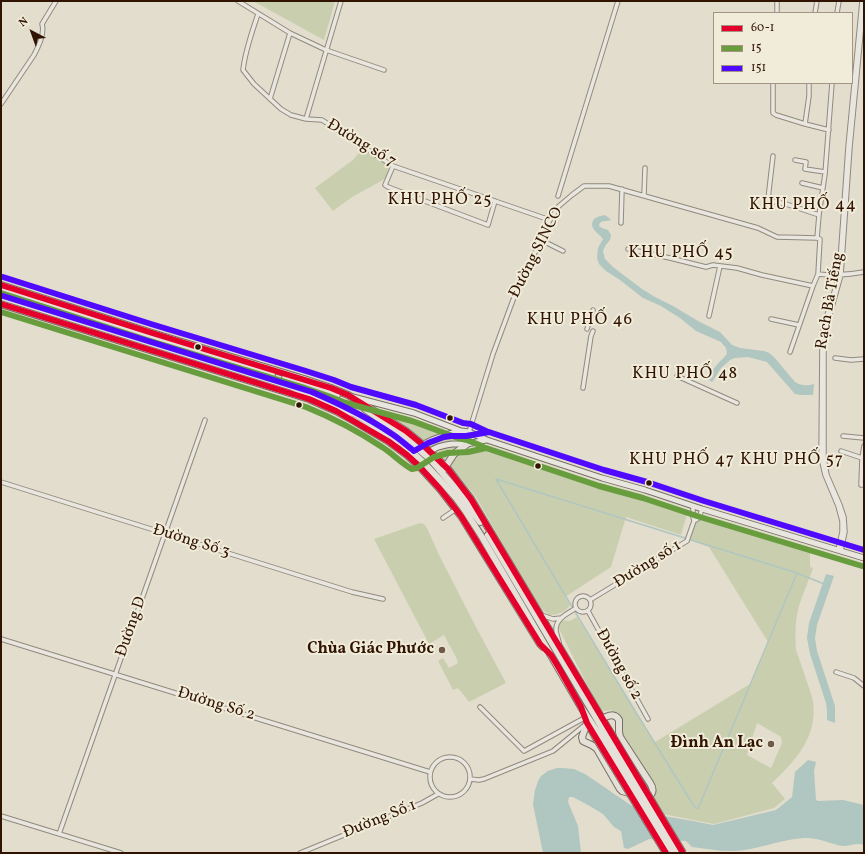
<!DOCTYPE html>
<meta charset="utf-8">
<style>
body{margin:0}
#map{position:relative;width:865px;height:854px;overflow:hidden;background:#e2ddcc;font-family:Vollkorn,serif}
canvas{display:block}
.frame{position:absolute;inset:0;border:2px solid #301300;pointer-events:none}
.legend{position:absolute;left:713px;top:12px;width:140px;height:72px;box-sizing:border-box;background:#f1ecd9;border:1px solid #a49582;margin:0;padding:5px 7px;list-style:none;font-size:12px;color:#301300}
.legend li{display:flex;align-items:center;gap:8px;height:20px}
.legend b{width:20px;border:1px solid #a49582}
.north{position:absolute;left:12px;top:12px;width:40px;height:40px;-webkit-text-stroke:3px #f1ecd9;paint-order:stroke;rotate:319deg;font-size:11px;font-weight:700;line-height:16px;text-align:center;color:#301300}
.north::after{content:'';display:block;margin:auto;width:14px;height:18px;background:#301300;clip-path:polygon(50% 0,100% 100%,50% 72%,0 100%)}
</style>
<div id="map">
<canvas width="865" height="854"></canvas>
<div class="frame"></div>
<ul class="legend">
<li><b style="height:5px;background:#e4002b"></b>60-1</li>
<li><b style="height:5px;background:#689d3e"></b>15</li>
<li><b style="height:5px;background:#4f0aff"></b>151</li>
</ul>
<div class="north">N</div>
</div>
<script>
const ctx = document.querySelector('canvas').getContext('2d');
ctx.lineJoin = 'round';
function paint(path, color) { ctx.fillStyle = color; ctx.fill(path, 'evenodd'); }
function stroke(path, color, width, dash) { ctx.strokeStyle = color; ctx.lineWidth = width; ctx.lineCap = dash ? 'butt' : 'round'; ctx.setLineDash(dash || []); ctx.stroke(path); }
function label(font, color, halo, rows, align = 'center') {
  ctx.font = font + ' Vollkorn,serif'; ctx.lineWidth = 4; ctx.setLineDash([]); ctx.textBaseline = 'middle'; ctx.strokeStyle = halo; ctx.fillStyle = color; for (const [text, x, y, turn = 0] of rows) {
    ctx.save(); ctx.translate(x, y); ctx.rotate((+turn || 0) * Math.PI / 180); ctx.textAlign = isNaN(turn) ? turn : align; if (halo) ctx.strokeText(text, 0, 0); ctx.fillText(text, 0, 0); ctx.restore();
  }
}
const green = new Path2D(`
 M253,1H335L324,40Z
 M363,148L388,165L389,167L387,174L386,177L383,180L352,197L333,211L315,188L353,160Z
 M381,410L422,421L447,431L421,441L403,425Z
 M454,434L463,437V440H454L430,447L428,445L443,437Z
 M477,446H486L688,511L681,535L626,517L611,567L565,597L570,605C566,612 557,615 549,615L538,606L476,497L450,466C455,455 466,451 477,446Z
 M448,447H458L444,461L436,454L442,449Z
 M701,518L810,549V567L813,568C809,580 803,593 799,606C795,620 795,636 796,650C800,661 804,673 808,685C810,690 812,696 813,702C818,737 795,761 772,783L785,799L774,808L714,824L663,814L652,796L655,791L620,733L622,723L621,717L611,710L604,711L599,708L558,627L561,620L570,621L577,617L655,742L750,684L768,642L709,547L692,541L690,537L696,521ZM757,723L781,737L782,743L771,768L747,755Z
 M420,523L424,524L427,528L440,557L476,627L506,683L469,702L458,688L453,690L438,661L443,658L449,668L458,663L457,659L444,635L429,644L374,539Z`);
const water = new Path2D(`
 M604,215L608,217L611,220C606,222 600,219 599,226L602,228L608,230L611,235L610,240L605,246L603,251L605,259L613,267L642,289L655,297L673,306L698,321L720,332L732,345L740,348L764,351L769,353L774,357L795,382C801,386 808,386 814,384L813,395H801L795,394L767,362L748,357L735,358L730,360L721,368L713,381L712,382C711,381 710,381 709,380C707,373 723,359 727,354L726,348L721,342L696,331L680,318L661,306L643,298L620,280L606,271L599,264L597,258L598,248L603,239C600,234 592,231 592,224C593,217 598,217 604,215Z
 M826,574L834,576L817,625L815,638L817,651L835,706V723L827,720V711L826,703L810,654L807,638L809,623Z
 M808,760L816,762L814,771L816,800L818,801L843,800L864,805V845C857,842 851,846 843,846C830,844 818,837 804,838C784,839 764,847 744,850C727,853 709,849 692,847L686,841L649,839L628,849L624,848L621,831L614,827L603,814L588,805L573,797H569L568,802L578,826L581,853H543L533,804L535,790L538,781L541,776L548,771L557,768H562L574,769L585,774L632,806L664,816L693,821L713,825L776,810L792,797L795,772Z`);
const stream = new Path2D(`
 M496,479C561,589 626,698 694,806L698,809L797,573
 M496,479L797,573L824,584`);
const minor = new Path2D(`
 M238,1L290,33L326,50L384,70
 M777,1V13
 M815,13L817,1
 M837,13L839,1
 M258,14C252,32 245,51 243,70L254,84L281,109L291,115L306,119L322,120L393,166L550,220
 M773,83V113L776,115L805,124
 M809,83V96L805,124L829,130
 M270,99L290,33
 M1,104L34,55C38,47 45,34 42,24L56,1
 M306,119L341,1
 M773,156L768,199L770,201L786,204L819,215
 M795,160L806,162L805,169L825,172
 M393,166L385,185L388,187L488,225L495,201
 M802,183L823,188
 M644,195L645,168
 M558,196L618,1
 M621,223L622,189
 M817,238L819,215L825,174L832,83
 M541,240L563,251
 M628,249L670,258L706,267L713,265L737,268L762,275L813,286L818,274L820,239L817,238
 M818,274C834,276 848,275 864,272
 M709,316L720,266
 M771,319L799,325
 M587,329L593,310
 M790,352L813,286
 M835,358L851,360L864,359
 M677,376L737,403
 M583,388L591,336L593,331
 M843,436L864,438
 M467,444L469,432L493,354L513,300L550,220L559,206L572,195L584,186H609L758,228L777,237L817,238
 M864,446L862,458L861,485H864
 M841,451L862,458
 M1,482L352,592L383,599
 M443,518L456,509
 M694,521L699,518L702,509
 M838,550L842,532V521L838,506L825,475L821,458L822,340L824,325L839,276L848,147L862,1
 M841,551L845,532L844,517L840,505L827,475L824,458V346L827,325L841,275L850,147L864,2
 M575 604a8 8 0 1 1 16 0a8 8 0 1 1-16 0Z
 M590,600L687,541L694,521L693,517V506
 M588,611L648,719
 M541,615L553,619L561,618
 M1,639L430,772
 M559,642C558,638 556,633 556,629C556,618 569,613 576,608
 M836,672L854,678L864,686
 M480,707L524,751L588,716
 M430 777a20 20 0 1 1 40 0a20 20 0 1 1-40 0Z
 M470,779L479,780L484,779L553,751L586,724
 M1,816L121,853
 M59,834L205,420
 M300,853L422,803L438,794`);
const secondary = new Path2D(`
 M353,397L414,413L461,431L469,432L487,440L602,478L645,490L702,509L864,558
 M414,450C428,440 443,435 460,431
 M426,453L438,447L446,445L452,444H467L486,440`);
const trunk = new Path2D(`
 M1,285L149,332L304,379L331,388L348,395L373,410L406,431L422,444L448,469L471,499L609,730
 M1,291L272,374
 M1,297L292,387L355,414L403,444L424,463L441,481L456,498L464,509L482,537L581,707L600,736
 M1,304L309,399L336,411L356,422L388,441L407,455L419,466L440,489L461,516L540,644L543,647
 M285,378L337,395
 M365,409L403,436L430,459L457,490L480,522
 M444,469L454,454L467,444
 M488,535L605,733
 M602,719C608,715 615,713 619,720V732L620,737L650,783C654,789 654,797 644,796
 M587,722L596,738
 M587,723L582,737L583,741C588,744 593,744 597,749L620,789L622,791L633,794`);
const trunkBridge = new Path2D(`
 M609,730L683,853
 M605,733L677,853
 M600,736L671,853
 M596,738L666,853`);
const bus1 = new Path2D(`
 M1,285L149,332L331,388L348,395L406,431L422,444L448,469L471,499L683,853
 M1,304L309,399L336,411L388,441L407,455L419,466L440,489L461,516L540,644L551,655L559,668L581,707L587,723L666,853`);
const bus2 = new Path2D(`
 M1,293L147,340L302,387L328,396L346,403L412,421L458,438L467,440L482,446
 M1,312L306,407C333,418 358,431 382,447C392,453 401,463 412,469L417,468L434,457L448,453L468,452L486,448L599,486L643,498L700,517L862,566`);
const bus3 = new Path2D(`
 M3,277L151,324L306,371L334,380L351,387L416,405L463,423L471,424L488,432
 M3,296L312,392C340,404 367,417 392,434C400,439 407,446 414,451L428,443L444,437L451,436H466L489,432L604,470L647,482L704,501L864,550`);
const markers = [
 [198,347,3.5,"#301300"],
 [299,405,3.5,"#301300"],
 [450,418,3.5,"#301300"],
 [538,466,3.5,"#301300"],
 [649,483,3.5,"#301300"],
 [442,650,4,"#6e5a47"],
 [771,744,4,"#6e5a47"]
];
const streetNames = [
 ["Đường số 7",361,144,31],
 ["Đường SINCO",537,253,-63],
 ["Rạch Bà Tiếng",831,301,-80],
 ["Đường Số 3",191,542,17],
 ["Đường số 1",648,565,-32],
 ["Đường D",132,627,-71],
 ["Đường số 2",618,665,61],
 ["Đường Số 2",216,705,17],
 ["Đường Số 1",380,820,-22]
];
const poiNames = [
 ["Chùa Giác Phước",434,650],
 ["Đình An Lạc",763,744]
];
const neighbourhoodNames = [
 ["KHU PHỐ 25",440,201],
 ["KHU PHỐ 44",803,206],
 ["KHU PHỐ 45",681,254],
 ["KHU PHỐ 46",580,321],
 ["KHU PHỐ 48",685,375],
 ["KHU PHỐ 47",682,461],
 ["KHU PHỐ 57",792,461]
];
paint(green, '#c9cfae');
paint(water, '#b0c6c1');
stroke(stream, '#b0c6c1', 1.5);
stroke(minor, '#918a7f', 5.5);
stroke(secondary, '#777065', 7);
stroke(trunk, '#777065', 8);
stroke(minor, '#e8e6de', 3.5);
stroke(secondary, '#e8e6de', 5);
stroke(trunk, '#e5e1d8', 6);
stroke(trunkBridge, '#777065', 8, []);
stroke(trunkBridge, '#e5e1d8', 6);
stroke(bus1, '#e4002b', 6);
stroke(bus2, '#689d3e', 6);
stroke(bus3, '#4f0aff', 6);
for (const [x, y, r, color] of markers) { const dot = new Path2D(); dot.arc(x, y, r, 0, 2 * Math.PI); ctx.fillStyle = color; ctx.fill(dot); stroke(dot, '#f1ecd9', 1.5); }
label('16px', '#301300', '#f1ecd9', streetNames);
label('bold 16px', '#301300', '#f1ecd9', poiNames, 'right');
ctx.letterSpacing = '1px';
label('17px', '#301300', '#f1ecd9', neighbourhoodNames);
ctx.letterSpacing = '0px';
</script>
